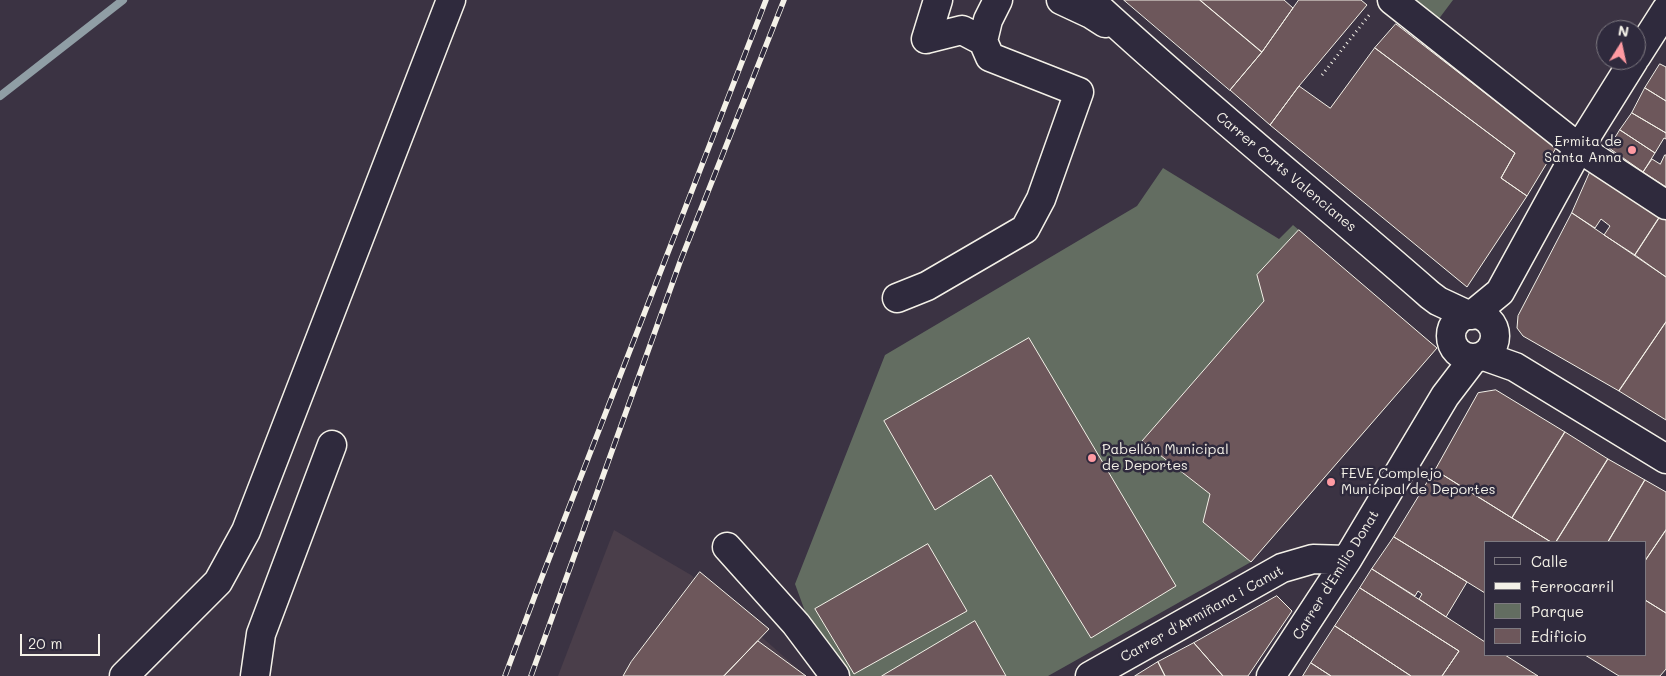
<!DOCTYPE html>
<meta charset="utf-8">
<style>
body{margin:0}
#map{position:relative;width:1666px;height:676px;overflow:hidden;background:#3b3343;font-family:Mali,sans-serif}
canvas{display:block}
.legend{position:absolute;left:1484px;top:541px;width:162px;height:115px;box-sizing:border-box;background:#2f2a3d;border:1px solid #7e7a81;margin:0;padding:6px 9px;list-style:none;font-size:15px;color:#f4f1e8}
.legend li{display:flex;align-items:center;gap:10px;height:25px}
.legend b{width:25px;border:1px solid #7e7a81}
.north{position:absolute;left:1596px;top:20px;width:50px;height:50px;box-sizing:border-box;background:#2f2a3d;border:1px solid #7e7a81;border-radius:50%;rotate:10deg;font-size:14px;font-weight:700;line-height:20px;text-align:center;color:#f4f1e8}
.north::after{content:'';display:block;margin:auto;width:18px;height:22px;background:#ff9aa2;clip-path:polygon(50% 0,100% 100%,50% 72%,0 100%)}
.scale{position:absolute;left:20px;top:634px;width:80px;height:22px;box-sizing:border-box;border:2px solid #f4f1e8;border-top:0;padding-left:6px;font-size:15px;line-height:18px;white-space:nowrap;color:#f4f1e8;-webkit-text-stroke:4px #2f2a3d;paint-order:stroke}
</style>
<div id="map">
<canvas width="1666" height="676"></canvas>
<ul class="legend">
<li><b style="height:6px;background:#2f2a3d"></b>Calle</li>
<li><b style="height:6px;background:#f4f1e8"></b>Ferrocarril</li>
<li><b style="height:14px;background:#636d61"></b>Parque</li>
<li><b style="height:14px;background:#6d575b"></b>Edificio</li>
</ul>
<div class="north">N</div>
<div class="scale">20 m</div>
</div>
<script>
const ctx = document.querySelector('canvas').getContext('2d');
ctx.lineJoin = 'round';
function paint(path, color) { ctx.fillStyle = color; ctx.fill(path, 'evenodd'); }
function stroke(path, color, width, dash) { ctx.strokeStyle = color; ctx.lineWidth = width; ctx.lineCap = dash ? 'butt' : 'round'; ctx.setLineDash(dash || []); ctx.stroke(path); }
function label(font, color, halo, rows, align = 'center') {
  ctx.font = font + ' Mali,sans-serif'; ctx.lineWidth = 5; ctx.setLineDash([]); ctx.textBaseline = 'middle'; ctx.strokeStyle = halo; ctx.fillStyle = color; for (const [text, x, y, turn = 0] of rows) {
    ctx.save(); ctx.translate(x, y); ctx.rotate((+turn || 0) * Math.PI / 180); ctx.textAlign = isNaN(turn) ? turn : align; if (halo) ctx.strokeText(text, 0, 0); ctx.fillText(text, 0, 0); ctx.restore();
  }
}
const built = new Path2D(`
 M614,530L691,575L806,676H558Z`);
const green = new Path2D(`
 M1412,0H1453L1438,20Z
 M1163,168L1279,239L1293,225L1437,348L1251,562L1048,676H846L806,614L795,584L885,355L1137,206Z`);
const stream = new Path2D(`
 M0,96L123,0`);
const building = new Path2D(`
 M1124,0H1200L1262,52L1230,90Z
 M1200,0H1284L1293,8L1262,52Z
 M1299,0H1361L1367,5L1299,86L1270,125L1230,90L1262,52Z
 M1396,24L1556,148L1527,196L1501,178L1515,153L1375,48Z
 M1375,48L1515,153L1501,178L1527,196L1467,287L1270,125L1299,86L1330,108Z
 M1660,64L1666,67V101L1645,88Z
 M1645,88L1666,101V133L1632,113Z
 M1632,113L1666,133V139L1664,138L1655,153L1620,130Z
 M1620,130L1655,153L1643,172L1609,148Z
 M1665,155H1666V187L1643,172L1652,159L1660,164Z
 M1591,170L1661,215L1635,255L1604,235L1610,226L1601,219L1595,228L1572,213Z
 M1572,213L1666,277V322L1619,391L1523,336L1517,328L1518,316Z
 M1661,215L1666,219V277L1635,255Z
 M1299,230L1437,348L1251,562L1203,522L1210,494L1142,441L1264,301L1257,275Z
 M1666,322V420L1619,391Z
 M1029,338L1176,586L1091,638L991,475L935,510L884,421Z
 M1496,390L1565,432L1512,518L1435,470L1478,393Z
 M1565,432L1608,459L1556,542H1551L1512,518Z
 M1608,459L1645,480L1608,542H1556Z
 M1435,470L1512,518L1551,542H1485V593L1394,537Z
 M1645,480L1666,492V530L1645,561V542H1608Z
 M1666,530V613L1645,600V561Z
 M1394,537L1467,582L1446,617L1419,599L1422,594L1418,591L1415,596L1372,569Z
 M928,544L967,611L854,674L815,609Z
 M1372,569L1485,642V655H1505L1538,676H1442L1459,651L1360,588Z
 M700,572L769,629L724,676H623L631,662Z
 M1360,588L1459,651L1442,676H1411L1335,626Z
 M1277,596L1292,611L1248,676H1223L1194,643Z
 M1645,600L1666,613V669L1660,676H1619L1585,655H1645Z
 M975,621L1006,676H882Z
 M1335,626L1411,676H1331L1311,663Z
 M758,641L806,676H724Z
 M1194,643L1223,676H1165L1158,662Z
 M1158,662L1165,676H1135Z
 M1311,663L1331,676H1303Z`);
const path = new Path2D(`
 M1322,75L1370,14`);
const minor = new Path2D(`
 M1061,0L1091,14L1105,23
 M1090,0C1200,102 1317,196 1430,295L1438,301L1468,315
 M1392,0L1579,148L1666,205
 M926,39L962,30L983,41
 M926,39L938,0
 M1636,57L1666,10
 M897,298L927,286L1025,229L1041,199L1079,92L990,57L983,41L988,20L998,0
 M1451 336a22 22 0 1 1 44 0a22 22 0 1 1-44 0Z
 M1472,315L1500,292L1579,148L1634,60
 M1484,356L1515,367L1666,459
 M727,547L796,624L835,676
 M124,676L218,582L246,531L451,0
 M255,676L261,634L332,445
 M1090,676L1282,568L1313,559L1347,560
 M1271,676L1347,560L1445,396L1474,358`);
const rail = new Path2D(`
 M505,676L540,582L766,0
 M531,676L680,262L784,0`);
const markers = [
 [1632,150,5,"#ff9aa2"],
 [1092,458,5,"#ff9aa2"],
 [1331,482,5,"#ff9aa2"]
];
const poiNames = [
 ["Ermita de",1622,142,"right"],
 ["Santa Anna",1622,158,"right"],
 ["Pabellón Municipal",1102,450],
 ["de Deportes",1102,466],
 ["FEVE Complejo",1341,474],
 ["Municipal de Deportes",1341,490]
];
const streetNames = [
 ["Carrer Corts Valencianes",1286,172,40],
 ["Carrer d'Emilio Donat",1336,575,-58],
 ["Carrer d'Armiñana i Canut",1202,614,-29]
];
paint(built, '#4a3e4a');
paint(green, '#636d61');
stroke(stream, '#909ea5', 8);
paint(building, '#6d575b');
stroke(building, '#f4f1e8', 1);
stroke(minor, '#f4f1e8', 31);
stroke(path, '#f4f1e8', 3, [1, 4]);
stroke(minor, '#2f2a3d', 28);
stroke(rail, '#f4f1e8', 5.5);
stroke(rail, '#2f2a3d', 4, [11]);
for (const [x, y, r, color] of markers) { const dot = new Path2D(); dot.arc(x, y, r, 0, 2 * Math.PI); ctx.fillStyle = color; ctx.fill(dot); stroke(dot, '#2f2a3d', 2); }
label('14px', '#f4f1e8', '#2f2a3d', poiNames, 'left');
label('14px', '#f4f1e8', '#2f2a3d', streetNames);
</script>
